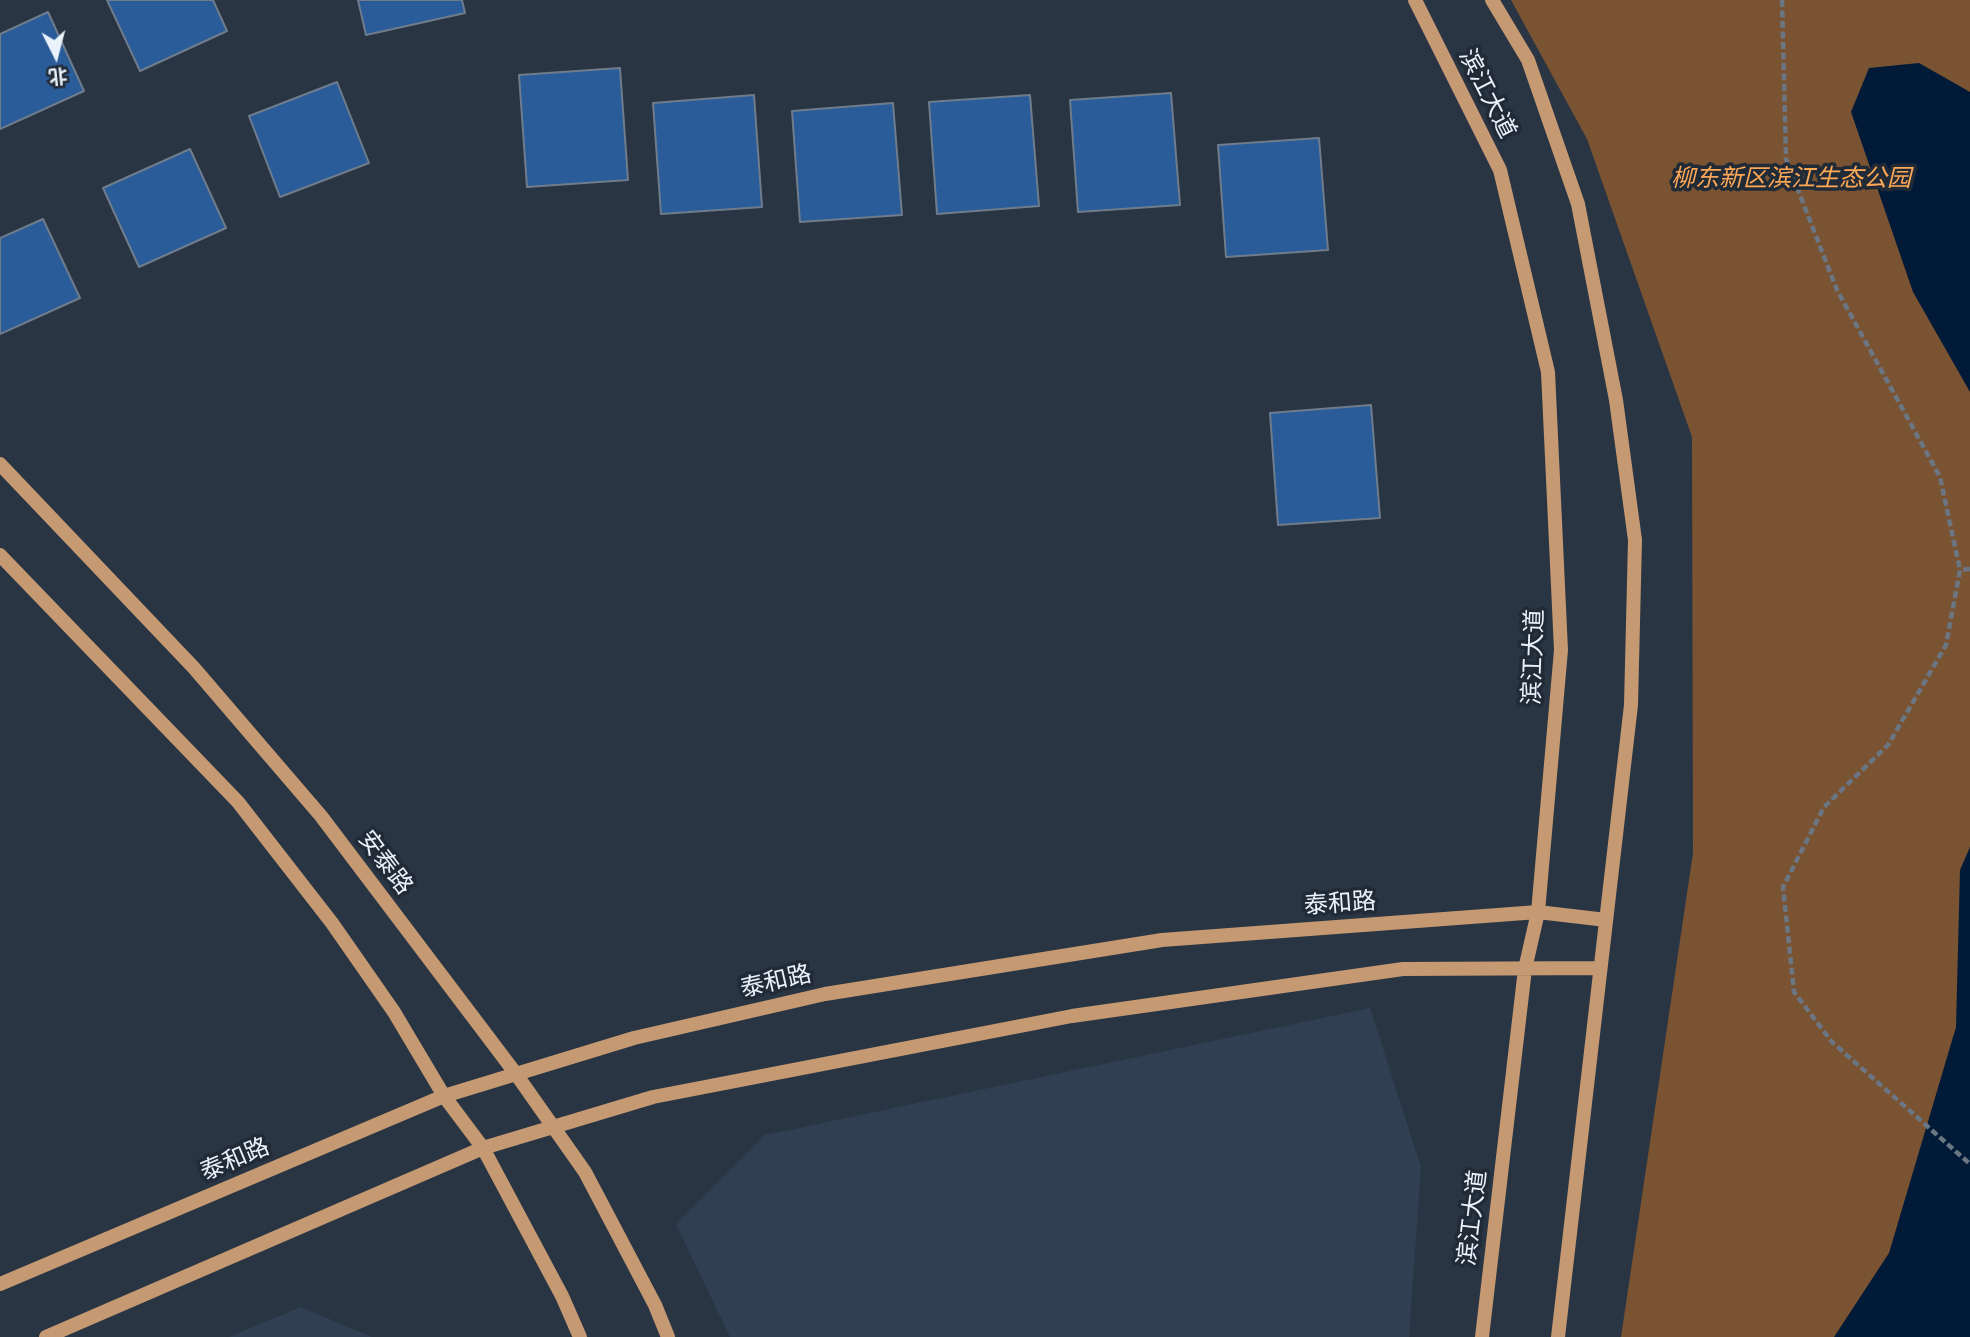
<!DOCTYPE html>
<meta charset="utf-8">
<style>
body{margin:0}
#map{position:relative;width:1970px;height:1337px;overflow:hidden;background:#2a3543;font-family:"Noto Serif","Noto Sans SC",serif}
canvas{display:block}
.north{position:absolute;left:21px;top:21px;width:70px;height:70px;-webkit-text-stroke:5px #212b38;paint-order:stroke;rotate:174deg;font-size:19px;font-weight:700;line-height:28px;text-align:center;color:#eaf2fb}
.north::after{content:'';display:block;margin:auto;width:24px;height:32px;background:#eaf2fb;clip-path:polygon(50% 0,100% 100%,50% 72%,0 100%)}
</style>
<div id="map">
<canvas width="1970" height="1337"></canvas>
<div class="north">北</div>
</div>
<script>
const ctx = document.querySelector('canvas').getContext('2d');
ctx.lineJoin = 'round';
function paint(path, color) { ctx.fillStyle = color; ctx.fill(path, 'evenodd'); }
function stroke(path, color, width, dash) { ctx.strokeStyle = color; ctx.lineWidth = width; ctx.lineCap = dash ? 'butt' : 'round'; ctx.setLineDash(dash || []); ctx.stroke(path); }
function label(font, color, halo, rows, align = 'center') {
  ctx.font = font + ' "Noto Serif","Noto Sans SC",serif'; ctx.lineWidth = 7; ctx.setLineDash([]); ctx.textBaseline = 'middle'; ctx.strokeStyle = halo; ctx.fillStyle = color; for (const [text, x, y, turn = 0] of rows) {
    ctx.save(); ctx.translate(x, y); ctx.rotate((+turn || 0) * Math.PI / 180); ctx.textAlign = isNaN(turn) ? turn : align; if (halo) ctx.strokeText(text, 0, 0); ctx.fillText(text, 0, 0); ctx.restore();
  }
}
const built = new Path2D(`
 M1370,1008L1421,1167L1409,1337H730L676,1224L765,1135Z
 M301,1307L372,1337H229Z`);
const green = new Path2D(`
 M1511,0H1970V1337H1621L1693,853L1692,437L1587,139Z`);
const water = new Path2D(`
 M1919,63L1970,92V392L1913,292L1851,112L1869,68Z
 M1970,847V1337H1834L1889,1253L1956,1027L1960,870Z`);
const building = new Path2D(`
 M107,0H213L227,31L140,71Z
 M358,0H462L465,13L366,35Z
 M48,12L84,91L0,129V34Z
 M620,68L628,180L527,187L519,75Z
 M337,82L369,163L280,197L249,116Z
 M1171,93L1180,205L1078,212L1070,100Z
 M754,95L762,207L661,214L653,103Z
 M1030,95L1039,206L937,214L929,102Z
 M893,103L902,215L800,222L792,111Z
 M1319,138L1328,250L1226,257L1218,145Z
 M190,149L226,228L139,267L103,188Z
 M43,219L80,298L0,334V238Z
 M1371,405L1380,518L1278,525L1270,413Z`);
const path = new Path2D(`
 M1782,0L1786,159L1837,290L1940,477L1960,570
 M1970,569L1960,570L1946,645L1888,745L1824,807L1783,887L1794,992L1832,1042L1970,1164`);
const secondary = new Path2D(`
 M1415,0L1500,170L1548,372L1561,650L1538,912L1525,969L1482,1337
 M1492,0L1528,60L1578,204L1616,400L1635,540L1631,705L1558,1337
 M0,464L194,668L321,816L516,1074L585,1172L655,1305L668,1337
 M0,555L238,802L332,923L394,1012L444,1096L483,1148L562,1296L580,1337
 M0,1284L444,1096L634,1038L825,994L1162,940L1538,912L1606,920
 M46,1337L483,1148L653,1097L1072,1016L1403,969L1600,968`);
const streetNames = [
 ["滨江大道",1487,94,63],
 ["滨江大道",1534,657,-88],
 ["安泰路",385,863,53],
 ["泰和路",1340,904,-4],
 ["泰和路",776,982,-13],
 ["泰和路",235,1160,-23],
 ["滨江大道",1473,1218,-83]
];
const parkNames = [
 ["柳东新区滨江生态公园",1791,179]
];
paint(built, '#303f51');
paint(green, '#795332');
paint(water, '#011a38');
paint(building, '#295c98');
stroke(building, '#6f7c8c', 2);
stroke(path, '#6c7682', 4.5, [7, 3.5]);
stroke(secondary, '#c59972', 14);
label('24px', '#eaf2fb', '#212b38', streetNames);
label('italic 24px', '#fea855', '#212b38', parkNames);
</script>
